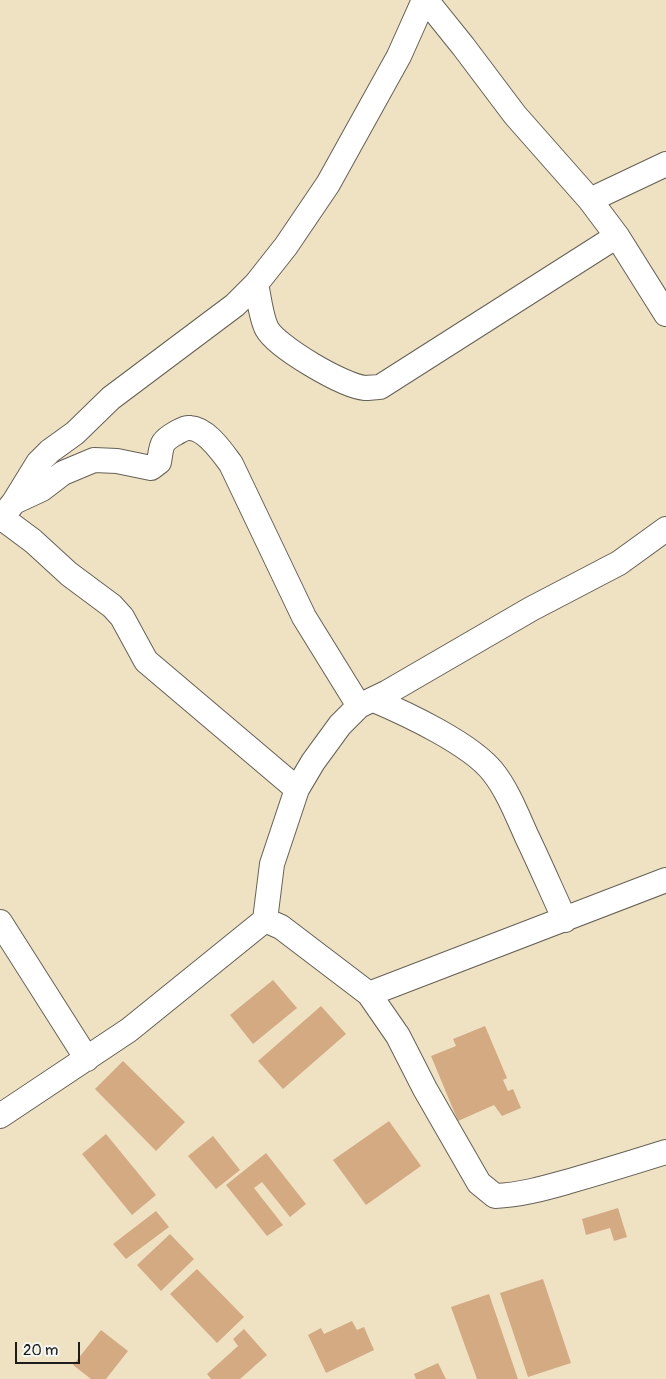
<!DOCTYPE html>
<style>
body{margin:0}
#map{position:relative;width:666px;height:1379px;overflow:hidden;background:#eee2c3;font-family:Pangolin,sans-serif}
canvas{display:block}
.scale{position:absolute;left:15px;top:1342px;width:65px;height:22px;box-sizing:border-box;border:2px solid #1c1c1c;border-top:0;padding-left:6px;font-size:15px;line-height:18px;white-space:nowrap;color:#1c1c1c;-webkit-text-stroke:4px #f6f6f2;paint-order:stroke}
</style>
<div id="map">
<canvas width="666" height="1379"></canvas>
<div class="scale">20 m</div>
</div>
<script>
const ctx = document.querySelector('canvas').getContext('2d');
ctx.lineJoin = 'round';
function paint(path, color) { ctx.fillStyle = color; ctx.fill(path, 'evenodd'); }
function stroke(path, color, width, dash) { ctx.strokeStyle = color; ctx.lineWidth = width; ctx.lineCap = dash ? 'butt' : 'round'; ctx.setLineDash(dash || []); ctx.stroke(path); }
const building = new Path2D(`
 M273,980L297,1008L253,1044L230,1015Z
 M321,1006L346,1034L283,1089L258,1061Z
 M485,1026L507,1078L503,1080L508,1091L513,1089L521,1108L502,1116L494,1105L458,1121L431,1056L456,1046L453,1039Z
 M123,1061L185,1122L156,1151L95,1089Z
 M389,1121L421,1166L366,1205L333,1160Z
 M106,1134L156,1195L132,1215L82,1154Z
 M213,1136L240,1170L216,1189L188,1156Z
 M266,1153L306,1204L290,1217L262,1182L254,1188L283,1225L267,1236L226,1185Z
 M618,1208L627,1237L614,1241L610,1228L586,1235L582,1219Z
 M156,1211L169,1227L126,1259L113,1244Z
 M170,1234L194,1259L161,1291L137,1265Z
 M197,1269L244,1317L217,1343L170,1294Z
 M543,1279L571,1363L528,1377L500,1293Z
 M489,1294L518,1379H477L451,1307Z
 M352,1321L357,1330L364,1327L374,1350L326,1373L308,1335L321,1328L324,1334Z
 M244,1329L267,1355L240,1379H211L207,1374L238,1346L233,1339Z
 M101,1330L128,1351L106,1379H91L73,1365Z
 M438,1363L446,1379H416L414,1374Z`);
const street = new Path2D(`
 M426,0L463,46L515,115L590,200L617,236L666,314
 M590,200L666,164
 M256,284C259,297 261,318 267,329C277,347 343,386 365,388C370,388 375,387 380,387L617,236
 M14,502L42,489L63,473L94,460L117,461L151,468L159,462C162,445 160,442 176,433C180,431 185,427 190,428C207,429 222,452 231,464L304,617L359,706
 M2,518L33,541L69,574L112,606L122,617L146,661L297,789
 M0,520L14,502L38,463L50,451L75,433L111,398L235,305L256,284L286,246L328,184L399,56L424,0
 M374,700C407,714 471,744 493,772C508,791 517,815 527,837C540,864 552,892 565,920
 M265,920L272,864L297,789L313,762L340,725L359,706L388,692L531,609L619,563L666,529
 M0,922L87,1059
 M369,994L666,880
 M0,1116L129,1030L265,920L281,927L369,994L398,1036L425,1089L479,1183L495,1196C521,1195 545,1188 570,1181C602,1172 634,1162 666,1152`);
paint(building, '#d4aa83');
stroke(street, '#666156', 26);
stroke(street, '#fff', 24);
</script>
